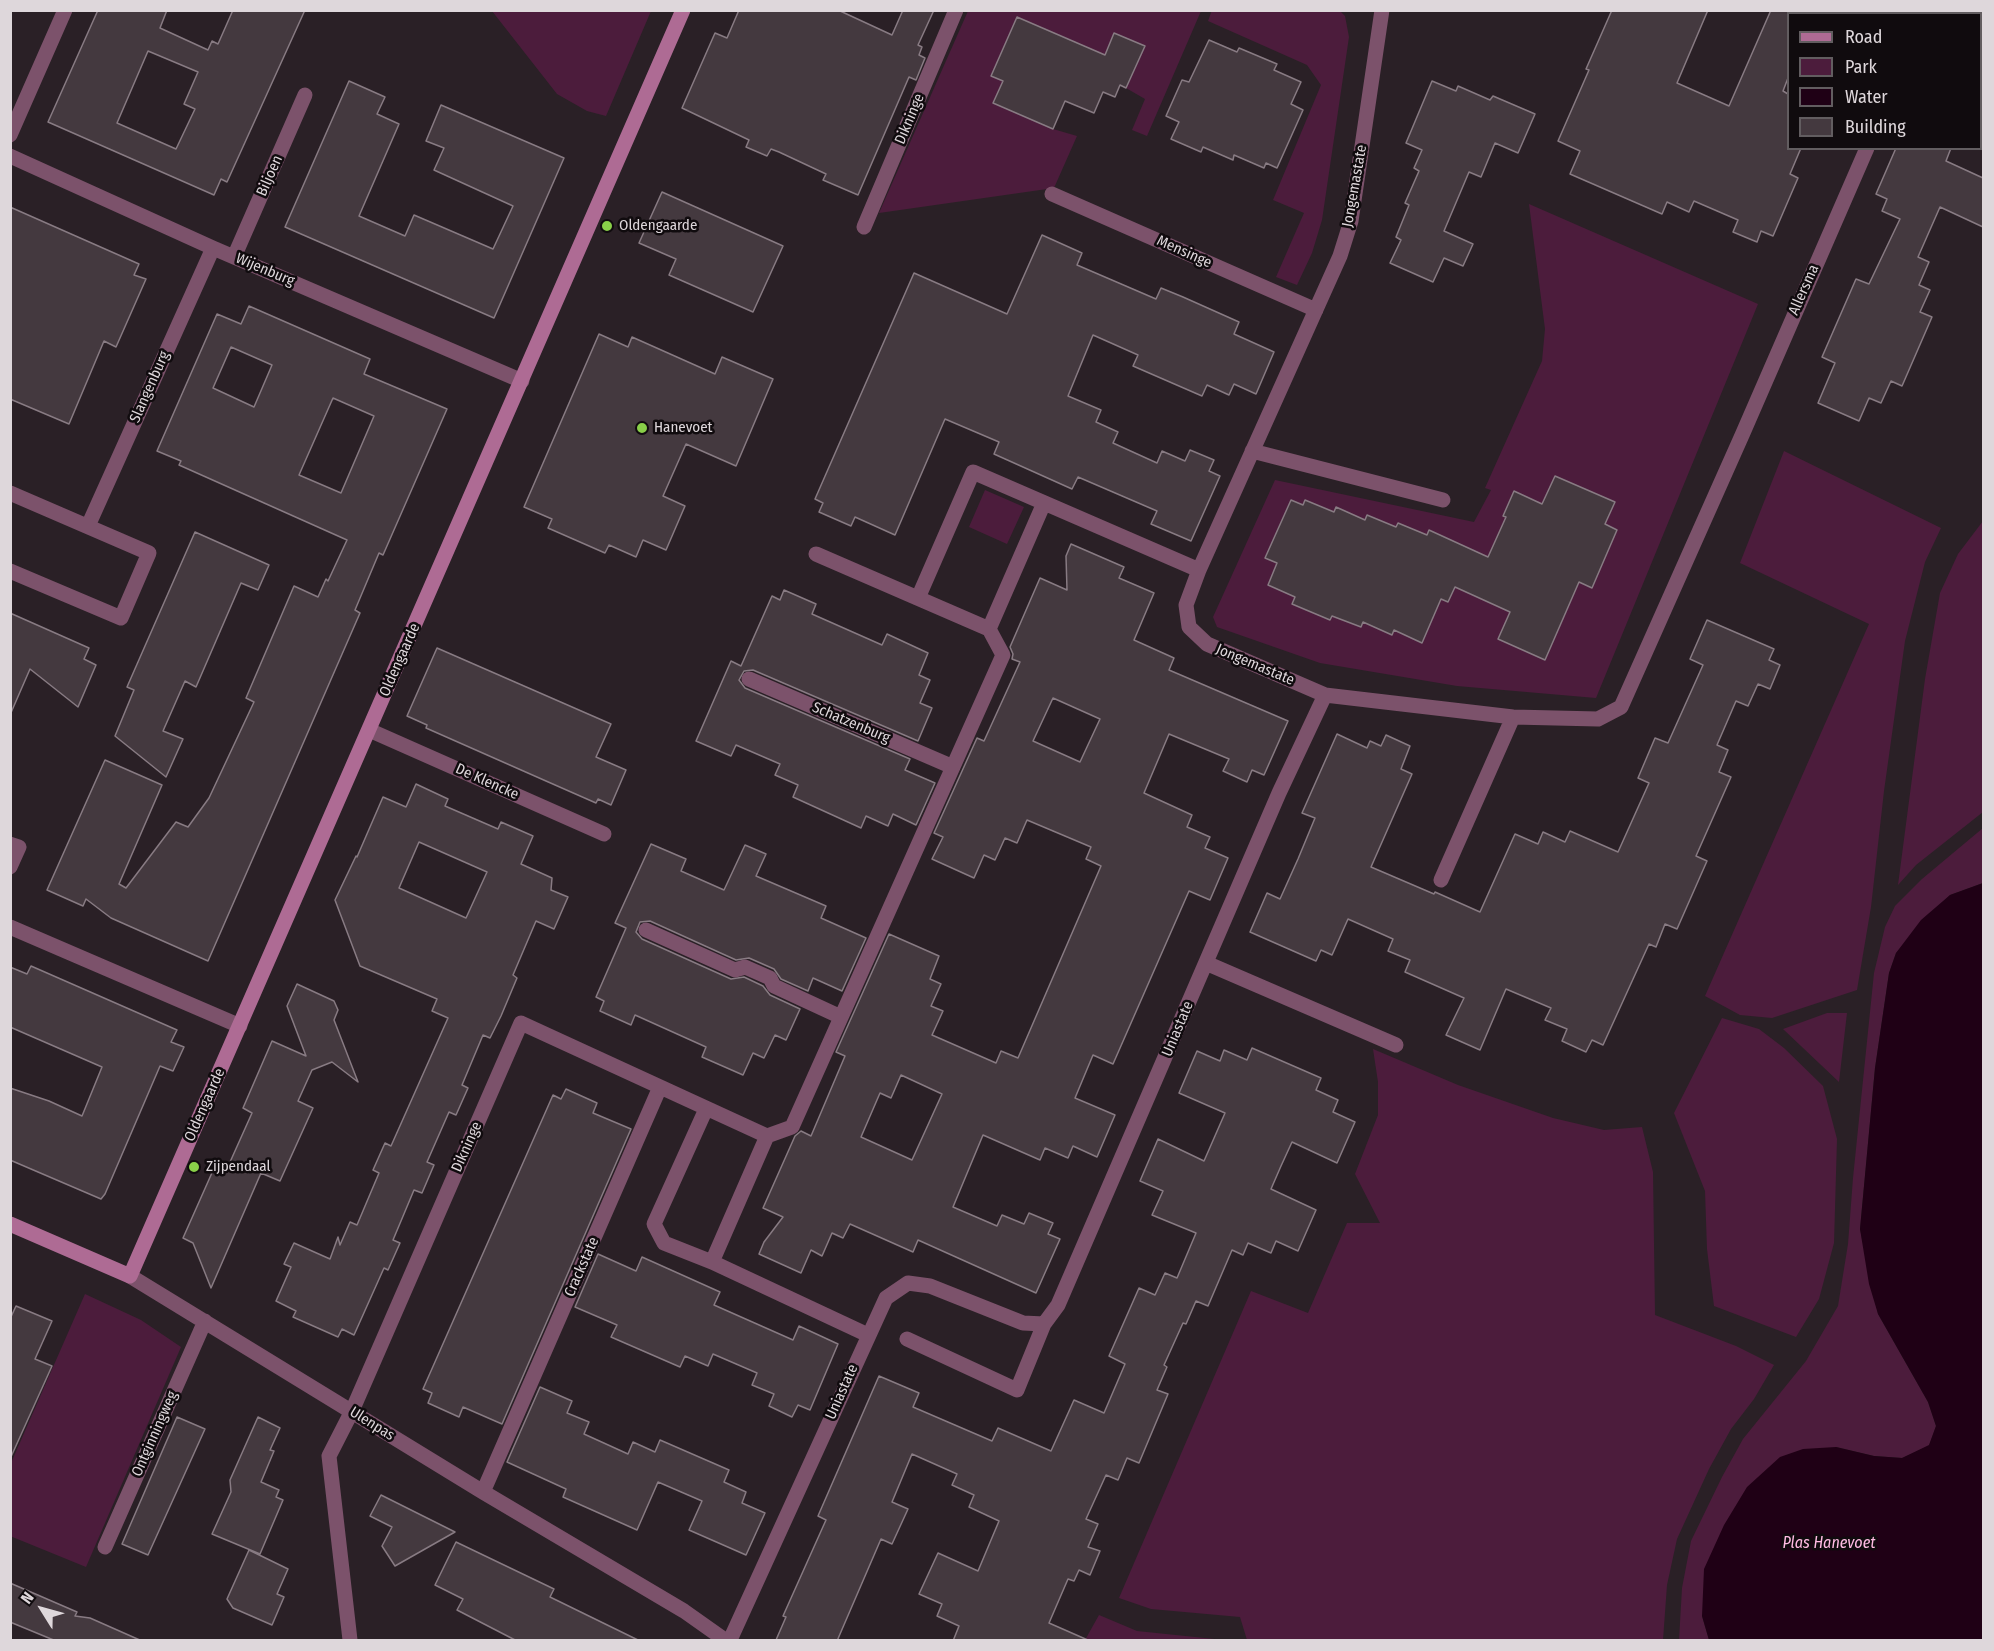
<!DOCTYPE html>
<style>
body{margin:0}
#map{position:relative;width:1994px;height:1651px;overflow:hidden;background:#2a2026;font-family:"Fira Sans Condensed",sans-serif}
canvas{display:block}
.frame{position:absolute;inset:0;border:12px solid #ded7db;pointer-events:none}
.legend{position:absolute;left:1787px;top:12px;width:195px;height:138px;box-sizing:border-box;background:#100b0e;border:2px solid #625d60;margin:0;padding:8px 10px;list-style:none;font-size:18px;color:#ded7db}
.legend li{display:flex;align-items:center;gap:12px;height:30px}
.legend b{width:30px;border:2px solid #625d60}
.north{position:absolute;left:12px;top:1579px;width:60px;height:60px;-webkit-text-stroke:4px #100b0e;paint-order:stroke;rotate:307deg;font-size:16px;font-weight:700;line-height:24px;text-align:center;color:#ded7db}
.north::after{content:'';display:block;margin:auto;width:21px;height:27px;background:#ded7db;clip-path:polygon(50% 0,100% 100%,50% 72%,0 100%)}
</style>
<div id="map">
<canvas width="1994" height="1651"></canvas>
<div class="frame"></div>
<ul class="legend">
<li><b style="height:8px;background:#ae6b94"></b>Road</li>
<li><b style="height:16px;background:#4c1c3c"></b>Park</li>
<li><b style="height:16px;background:#1f0015"></b>Water</li>
<li><b style="height:16px;background:#44393f"></b>Building</li>
</ul>
<div class="north">N</div>
</div>
<script>
const ctx = document.querySelector('canvas').getContext('2d');
ctx.lineJoin = 'round';
function paint(path, color) { ctx.fillStyle = color; ctx.fill(path, 'evenodd'); }
function stroke(path, color, width, dash) { ctx.strokeStyle = color; ctx.lineWidth = width; ctx.lineCap = dash ? 'butt' : 'round'; ctx.setLineDash(dash || []); ctx.stroke(path); }
function label(font, color, halo, rows, align = 'center') {
  ctx.font = font + ' "Fira Sans Condensed",sans-serif'; ctx.lineWidth = 5; ctx.setLineDash([]); ctx.textBaseline = 'middle'; ctx.strokeStyle = halo; ctx.fillStyle = color; for (const [text, x, y, turn = 0] of rows) {
    ctx.save(); ctx.translate(x, y); ctx.rotate((+turn || 0) * Math.PI / 180); ctx.textAlign = isNaN(turn) ? turn : align; if (halo) ctx.strokeText(text, 0, 0); ctx.fillText(text, 0, 0); ctx.restore();
  }
}
const green = new Path2D(`
 M1212,10H1339L1345,16L1349,37L1322,220L1312,253L1297,285L1276,277L1304,213L1273,200L1321,85L1307,65L1208,21Z
 M492,11H651L606,116L587,111L557,94Z
 M968,11H1201L1147,136L1132,130L1145,99L1126,88L1144,47L992,76L1003,81L994,102L1053,129L1077,136L1054,188L879,213Z
 M1529,204L1758,304L1596,698L1457,686L1320,663L1217,627L1213,617L1275,480L1474,522L1491,490L1485,488L1542,361L1545,329Z
 M1784,451L1941,528L1925,562L1905,641L1884,791L1871,907L1857,990L1772,1018L1740,1015L1705,996L1869,624L1740,563Z
 M985,490L1024,507L1007,544L969,527Z
 M1983,521V812L1916,865L1898,885L1925,679L1940,593L1958,554Z
 M1983,828V883L1950,895L1896,953L1889,973L1875,1068L1860,1229L1878,1314L1928,1402L1936,1426L1929,1446L1902,1458L1874,1456L1836,1447L1702,1616L1709,1640H1679L1682,1588L1691,1541L1722,1477L1743,1439L1806,1361L1838,1306L1848,1244L1853,1178L1874,973L1885,927L1895,906L1922,879Z
 M1827,1013H1847L1839,1082L1783,1029Z
 M1722,1018L1759,1029L1784,1048L1823,1086L1837,1139L1834,1243L1819,1299L1796,1337L1714,1306L1707,1249L1705,1191L1674,1113Z
 M1373,1049L1458,1085L1553,1118L1604,1130L1642,1127L1653,1172L1655,1315L1736,1346L1774,1365L1754,1399L1731,1429L1709,1469L1677,1539L1667,1585L1663,1640H1247L1240,1617L1151,1609L1119,1598L1251,1291L1308,1313L1347,1223H1380L1355,1174L1378,1115V1082Z
 M85,1294L141,1320L181,1347L86,1567L10,1536L11,1463Z
 M1099,1615L1137,1631L1224,1640H1085Z`);
const water = new Path2D(`
 M1983,883V1640H1709L1702,1616L1704,1569L1724,1525L1747,1487L1780,1457L1803,1449L1836,1447L1874,1456L1902,1458L1929,1445L1936,1426L1928,1402L1878,1314L1869,1284L1860,1229L1875,1068L1889,973L1896,953L1921,920L1950,895Z`);
const building = new Path2D(`
 M98,10H167L160,28L208,50L212,41L218,44L233,10H305L227,182L221,179L214,195L48,122ZM148,51L198,72L184,104L195,109L176,149L117,123Z
 M739,10H838L892,35L903,10H934L918,45L922,47L919,55L925,58L916,80L909,77L858,195L823,180L826,174L779,152L771,149L767,156L746,147L749,140L682,108L715,33L727,38Z
 M1612,10H1708L1677,83L1729,106L1771,10H1788V78L1783,91L1788,94V148H1801L1790,174L1798,178L1773,236L1761,231L1757,242L1733,232L1738,220L1694,201L1689,212L1667,202L1662,214L1570,174L1580,151L1558,141L1589,70L1586,69Z
 M1017,17L1105,55L1114,33L1145,46L1126,88L1120,85L1115,97L1103,92L1094,113L1065,101L1053,129L993,103L1003,81L991,76Z
 M1209,40L1237,52L1239,48L1277,64L1274,70L1301,82L1291,104L1303,110L1277,168L1266,163L1264,168L1234,155L1233,160L1203,147L1201,152L1171,139L1179,122L1166,116L1182,80L1189,82Z
 M349,81L385,97L377,114L399,124L359,216L405,236L414,215L493,249L513,206L434,170L444,148L426,141L441,105L564,158L494,318L285,227Z
 M1432,81L1456,91L1458,86L1490,100L1493,96L1535,114L1518,153L1495,143L1481,177L1469,172L1444,231L1473,244L1463,266L1444,258L1433,282L1390,263L1401,240L1396,237L1409,205L1405,203L1419,171L1414,168L1422,150L1406,143Z
 M1896,148H1951L1946,161L1983,178V227L1940,207L1918,257L1929,262L1919,285L1930,290L1920,312L1932,317L1902,386L1891,381L1881,403L1869,398L1859,421L1818,403L1835,363L1822,357L1856,279L1869,284L1900,219L1882,211L1887,199L1876,194Z
 M662,192L783,246L753,312L669,275L676,259L639,243Z
 M10,207L139,264L134,275L146,279L116,347L104,341L69,424L10,399Z
 M1042,235L1082,253L1077,265L1156,299L1161,288L1183,297L1239,322L1234,334L1274,352L1256,394L1234,384L1229,395L1207,385L1202,396L1133,366L1138,355L1093,335L1068,396L1101,410L1096,422L1118,432L1113,443L1157,463L1162,451L1185,461L1190,450L1214,460L1209,471L1220,476L1191,541L1151,524L1157,511L1078,477L1072,489L994,454L999,442L945,419L895,535L855,517L851,526L819,512L823,503L815,499L914,273L1007,314Z
 M249,306L370,359L364,374L447,409L383,555L379,553L355,610L360,613L208,961L111,918L86,899L83,906L47,890L105,760L162,785L119,884L126,888L176,822L188,827L209,798L254,702L246,698L294,586L318,597L326,579L328,581L347,540L179,465L181,461L157,451L217,314L241,324ZM231,347L272,365L254,407L213,388ZM333,398L374,416L341,493L299,475Z
 M599,334L628,347L632,337L715,374L722,357L773,379L736,466L686,444L663,496L685,506L666,550L643,540L636,557L609,545L605,553L548,528L552,519L524,507Z
 M1555,476L1615,502L1605,524L1617,530L1592,588L1579,582L1545,660L1498,639L1510,612L1455,587L1448,602L1441,599L1422,643L1394,630L1392,635L1363,622L1361,627L1332,616L1330,620L1292,604L1295,597L1268,585L1277,563L1265,558L1291,500L1303,505L1305,500L1334,512L1336,507L1365,520L1367,515L1396,527L1398,523L1427,535L1429,530L1488,557L1506,517L1503,516L1514,491L1542,504Z
 M195,532L269,565L258,590L241,583L196,687L185,681L163,731L183,739L166,777L115,736L134,690L127,687Z
 M1071,544L1124,567L1119,578L1154,593L1134,640L1174,658L1169,670L1288,721L1264,775L1252,770L1247,782L1223,771L1229,759L1169,734L1144,793L1192,815L1187,827L1210,837L1205,848L1228,858L1210,900L1189,891L1113,1064L1093,1055L1075,1098L1115,1115L1097,1157L1073,1146L1068,1158L1045,1148L1040,1160L983,1135L953,1207L997,1226L1002,1215L1024,1224L1029,1213L1053,1223L1048,1234L1060,1239L1036,1293L918,1240L913,1252L850,1224L843,1238L832,1233L822,1256L811,1250L801,1273L759,1254L764,1242L783,1217L763,1208L795,1136L801,1131L811,1136L845,1056L836,1052L889,934L939,956L930,979L941,984L931,1006L943,1011L932,1035L996,1063L1001,1051L1018,1058L1101,866L1086,859L1091,847L1027,820L1017,843L1005,838L995,860L984,855L974,878L932,859L943,837L934,833L977,738L984,741L1020,662L1012,659L1013,654L1010,647L1040,578L1067,590L1066,556ZM1053,698L1100,719L1080,762L1033,741ZM901,1075L942,1094L912,1160L861,1137L880,1093L891,1098Z
 M784,590L816,604L812,614L882,645L887,634L928,653L919,675L930,680L920,703L932,708L918,741L753,670L744,671L739,680L745,688L910,759L905,770L935,783L916,825L893,814L888,826L866,816L861,828L793,797L798,785L775,775L780,764L736,745L731,756L696,741L731,661L741,666L772,596L780,600Z
 M10,613L89,648L84,659L96,665L78,707L30,669L10,715Z
 M1707,620L1774,649L1769,660L1780,665L1770,689L1758,684L1748,706L1736,701L1717,745L1728,750L1719,772L1731,777L1696,856L1707,861L1677,929L1665,924L1656,947L1649,944L1603,1045L1592,1040L1586,1052L1562,1041L1567,1029L1545,1020L1551,1008L1506,989L1480,1050L1446,1035L1464,998L1405,972L1410,960L1388,951L1393,939L1348,919L1332,955L1321,950L1316,961L1250,932L1267,893L1280,899L1298,859L1315,818L1302,813L1337,734L1367,748L1370,741L1381,746L1386,735L1410,746L1401,769L1412,774L1371,867L1434,894L1435,892L1480,912L1515,834L1538,844L1543,832L1565,842L1570,831L1618,852L1649,783L1638,778L1655,738L1668,743L1703,665L1690,659Z
 M437,648L611,724L596,757L626,770L611,805L598,799L596,803L546,781L426,728L427,725L407,716Z
 M416,784L448,799L445,806L498,829L501,822L533,836L521,864L552,878L551,890L568,897L554,929L536,921L513,975L517,978L501,1016L490,1038L483,1035L462,1085L468,1088L456,1115L449,1112L427,1162L434,1165L422,1193L414,1190L393,1240L400,1243L388,1270L384,1268L354,1335L342,1329L338,1337L293,1317L296,1311L276,1301L291,1267L284,1264L294,1243L330,1259L338,1237L340,1245L350,1222L357,1225L379,1173L373,1170L385,1143L391,1146L448,1018L432,1011L437,999L360,966L335,900L356,856L357,857L383,797L406,807ZM419,842L487,872L466,918L399,888Z
 M651,844L686,859L681,871L724,890L745,845L766,854L756,876L826,906L821,918L866,938L842,991L813,978L808,991L781,979L774,969L749,958L736,960L650,921L640,922L636,932L642,939L731,979L744,977L763,986L770,995L800,1009L786,1040L775,1035L764,1058L753,1053L743,1075L702,1057L706,1047L635,1015L631,1025L600,1011L604,1001L596,997L626,928L615,923Z
 M31,966L177,1030L171,1042L184,1047L173,1071L160,1066L105,1194L101,1199L10,1160V1088L49,1101L82,1116L102,1067L10,1027V967L27,974Z
 M297,984L334,1001L338,1010L334,1020L358,1082L332,1062L312,1070L298,1101L313,1108L280,1181L261,1173L211,1288L193,1243L183,1238L215,1166L226,1171L252,1113L243,1108L272,1041L306,1056L287,1006Z
 M1252,1048L1321,1078L1316,1090L1338,1100L1333,1112L1355,1122L1337,1163L1292,1142L1281,1166L1271,1189L1316,1210L1298,1251L1276,1241L1271,1253L1248,1243L1243,1255L1232,1250L1208,1306L1196,1301L1186,1324L1183,1323L1164,1365L1167,1367L1157,1390L1168,1394L1139,1463L1127,1458L1118,1480L1106,1475L1086,1519L1098,1524L1088,1547L1100,1551L1090,1575L1079,1570L1074,1581L1068,1579L1049,1623L1090,1641H953L959,1626L937,1616L942,1604L919,1594L938,1553L978,1571L999,1521L969,1507L974,1495L952,1485L957,1474L912,1454L892,1502L908,1509L892,1544L881,1539L837,1641L776,1640L786,1617L783,1616L826,1520L818,1516L879,1376L919,1393L913,1407L992,1441L998,1428L1051,1451L1074,1400L1104,1413L1125,1364L1109,1356L1139,1288L1155,1295L1165,1273L1177,1278L1196,1233L1152,1215L1163,1191L1140,1181L1158,1139L1204,1161L1225,1113L1179,1093L1197,1051L1220,1061L1224,1050L1247,1060Z
 M566,1089L597,1103L593,1113L631,1129L502,1424L463,1407L459,1417L428,1403L432,1393L423,1389L553,1095L561,1099Z
 M598,1254L636,1271L642,1257L720,1292L714,1305L793,1340L799,1326L838,1344L810,1410L798,1405L792,1417L769,1406L774,1394L752,1385L757,1373L713,1354L708,1366L685,1356L680,1367L611,1337L617,1325L575,1307Z
 M16,1306L52,1321L35,1359L52,1366L10,1459V1319Z
 M540,1387L572,1401L567,1413L589,1422L584,1434L628,1454L633,1442L655,1452L660,1440L729,1470L724,1482L746,1492L742,1503L765,1513L746,1555L689,1530L702,1501L658,1482L637,1530L563,1497L566,1489L507,1462Z
 M177,1417L205,1429L148,1555L122,1544Z
 M258,1417L280,1428L270,1450L274,1451L261,1482L279,1490L276,1497L283,1500L260,1554L212,1534L231,1492L230,1480Z
 M381,1495L455,1532L395,1566L382,1546L392,1527L370,1516Z
 M456,1542L554,1589L550,1597L640,1641H517L457,1610L463,1599L435,1585Z
 M249,1550L288,1569L277,1594L284,1597L272,1625L233,1608L227,1599Z
 M10,1583L77,1612L75,1616L90,1618L142,1641H56L10,1622Z`);
const street = new Path2D(`
 M1382,10L1351,221L1340,256L1199,570L1186,605L1189,627L1207,644L1325,695L1513,717L1598,719L1621,707L1743,433L1867,148
 M1980,112H1984
 M10,135L65,10
 M10,156L213,248L522,381
 M1052,194L1316,310
 M864,227L956,10
 M234,257L305,95
 M1252,451L1443,500
 M10,493L149,553L121,618L10,571
 M88,526L213,248
 M918,598L973,472L1199,570
 M989,629L1044,503
 M749,679L953,767
 M369,730L604,834
 M10,844L19,847L10,867
 M1441,880L1513,717
 M10,927L240,1026
 M646,930L735,970L745,967L770,978L774,986L841,1017
 M1206,963L1396,1045
 M706,1109L654,1224L664,1243L712,1262L868,1335
 M767,1136L792,1127L1003,655L989,629L816,554
 M130,1276L483,1492L684,1611L725,1640
 M907,1339L1017,1390L1044,1324L1058,1305L1279,793L1325,695
 M483,1492L660,1087
 M105,1547L205,1321
 M350,1640L329,1456L352,1411L521,1023L767,1136L712,1262
 M730,1640L886,1298L908,1283L930,1286L1023,1323L1044,1324`);
const secondary = new Path2D(`
 M10,1224L130,1276L683,10`);
const markers = [
 [607,226,6,"#89cf49"],
 [642,428,6,"#89cf49"],
 [194,1167,6,"#89cf49"]
];
const streetNames = [
 ["Dikninge",910,119,-67],
 ["Biljoen",270,176,-66],
 ["Jongemastate",1355,186,-80],
 ["Mensinge",1184,252,24],
 ["Wijenburg",265,270,23],
 ["Allersma",1804,290,-66],
 ["Slangenburg",150,387,-66],
 ["Oldengaarde",400,660,-66],
 ["Jongemastate",1255,665,23],
 ["Schatzenburg",851,723,23],
 ["De Klencke",487,782,24],
 ["Uniastate",1178,1029,-67],
 ["Oldengaarde",205,1105,-66],
 ["Dikninge",467,1147,-66],
 ["Crackstate",582,1267,-66],
 ["Uniastate",842,1392,-66],
 ["Ulenpas",372,1424,32],
 ["Ontginningweg",155,1434,-66]
];
const poiNames = [
 ["Oldengaarde",619,226],
 ["Hanevoet",654,428],
 ["Zijpendaal",206,1167]
];
const waterNames = [
 ["Plas Hanevoet",1829,1544]
];
paint(green, '#4c1c3c');
paint(water, '#1f0015');
paint(building, '#44393f');
stroke(building, '#887b83', 1.5);
stroke(street, '#7c526b', 15);
stroke(secondary, '#ae6b94', 15);
for (const [x, y, r, color] of markers) { const dot = new Path2D(); dot.arc(x, y, r, 0, 2 * Math.PI); ctx.fillStyle = color; ctx.fill(dot); stroke(dot, '#100b0e', 2); }
label('15px', '#ded7db', '#100b0e', streetNames);
label('15px', '#ded7db', '#100b0e', poiNames, 'left');
label('italic 16px', '#ffbbe3', '#100b0e', waterNames);
</script>
